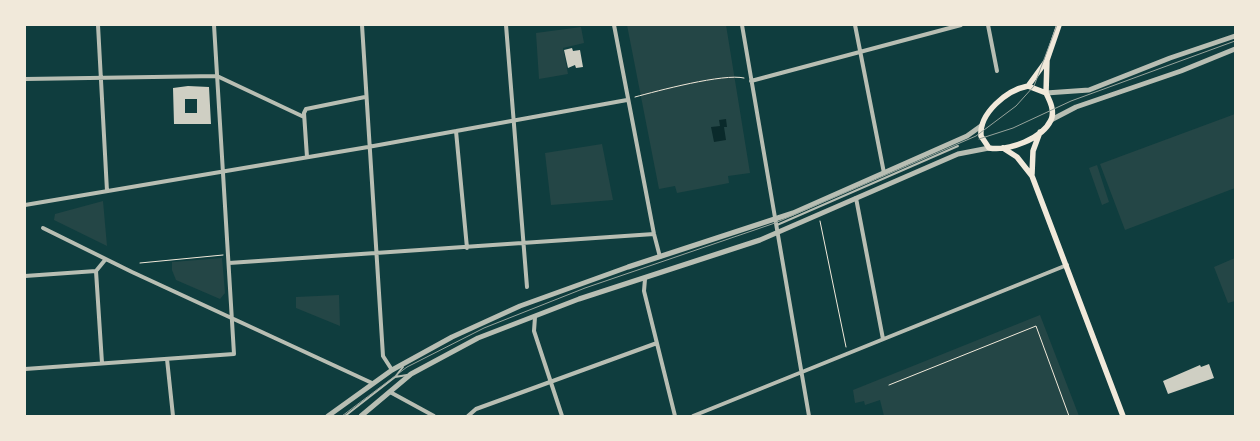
<!DOCTYPE html>
<style>
body{margin:0}
#map{position:relative;width:1260px;height:441px;overflow:hidden;background:#0f3d3e;font-family:"Noto Sans",sans-serif}
canvas{display:block}
.frame{position:absolute;inset:0;border:26px solid #f1e9da;pointer-events:none}
</style>
<div id="map">
<canvas width="1260" height="441"></canvas>
<div class="frame"></div>
</div>
<script>
const ctx = document.querySelector('canvas').getContext('2d');
ctx.lineJoin = 'round';
function paint(path, color) { ctx.fillStyle = color; ctx.fill(path, 'evenodd'); }
function stroke(path, color, width, dash) { ctx.strokeStyle = color; ctx.lineWidth = width; ctx.lineCap = dash ? 'butt' : 'round'; ctx.setLineDash(dash || []); ctx.stroke(path); }
const green = new Path2D(`
 M627,25H726L750,173L728,176L729,183L677,193L675,186L659,189Z
 M581,27L584,43L563,48L568,74L539,79L536,33Z
 M1235,114V188L1125,230L1100,164Z
 M602,144L613,200L551,205L545,153Z
 M1097,165L1109,202L1102,205L1089,168Z
 M103,201L107,246L54,220L55,214Z
 M222,258L225,293L220,299L176,280L172,270V262Z
 M1235,258V301L1228,303L1214,267Z
 M339,295L340,326L296,308V297Z
 M1040,315L1079,416H884L880,400L865,405L864,401L855,403L853,390Z`);
const water = new Path2D(`
 M726,119L727,127H724L726,140L714,142L711,127L720,126L719,120Z`);
const building = new Path2D(`
 M572,48L573,51L580,50L583,67L576,68L575,65L568,68L564,50Z
 M188,86L209,87L211,124H174L173,88ZM185,99H197V113H185Z
 M1209,364L1214,378L1168,394L1163,381L1200,365L1201,367Z`);
const path = new Path2D(`
 M635,97C657,91 724,73 744,78
 M820,221L846,347
 M140,263L223,255
 M889,385L1036,326L1069,416`);
const service = new Path2D(`
 M777,225L958,146
 M395,377L407,375
 M345,416L395,377L403,367`);
const minor = new Path2D(`
 M98,25L107,191
 M362,25L383,356L392,370
 M506,25L527,287
 M614,25L654,234L660,257
 M742,25L809,416
 M855,25L884,173
 M988,25L997,71
 M25,79L217,76L304,117
 M751,81L961,25
 M456,131L467,248
 M307,157L304,113L306,109L365,97
 M856,198L883,339
 M25,205L368,147L627,100
 M43,228L132,272L372,383
 M229,263L654,234
 M96,271L102,363
 M25,276L96,271L105,260
 M645,279L644,291L675,416
 M535,317L534,331L562,416
 M167,359L173,416
 M25,369L234,354L214,25
 M390,392L434,416
 M468,416L476,409L657,343
 M693,416L1067,265`);
const tertiary = new Path2D(`
 M1046,93L1089,90L1170,58L1235,36
 M1051,120L1076,107L1181,71L1235,49
 M328,416L392,370L452,337L520,306L628,267L793,213L967,136L981,126
 M361,416L411,374L478,338L579,299L760,240L958,154L989,148`);
const secondary = new Path2D(`
 M1028,86L1046,93C1050,101 1055,111 1051,120C1042,139 1009,151 989,148L981,136C979,113 1007,90 1028,86Z
 M1028,86L1047,60L1059,25
 M1046,93L1047,60
 M1003,148L1017,157L1032,176L1123,416
 M1032,174L1033,151L1040,132`);
const tram = new Path2D(`
 M979,139L1013,128L1071,101L1235,41
 M342,416L407,367L484,328L585,288L775,223L976,136L1016,106L1034,86L1057,25`);
paint(green, '#244646');
paint(water, '#0a2a2b');
paint(building, '#cfcfc3');
stroke(path, '#f1e9da', 1);
stroke(service, '#b8beb3', 2);
stroke(minor, '#b8beb3', 4);
stroke(tertiary, '#b8beb3', 5);
stroke(secondary, '#f1e9da', 5.5);
stroke(tram, '#97a49c', 1);
</script>
